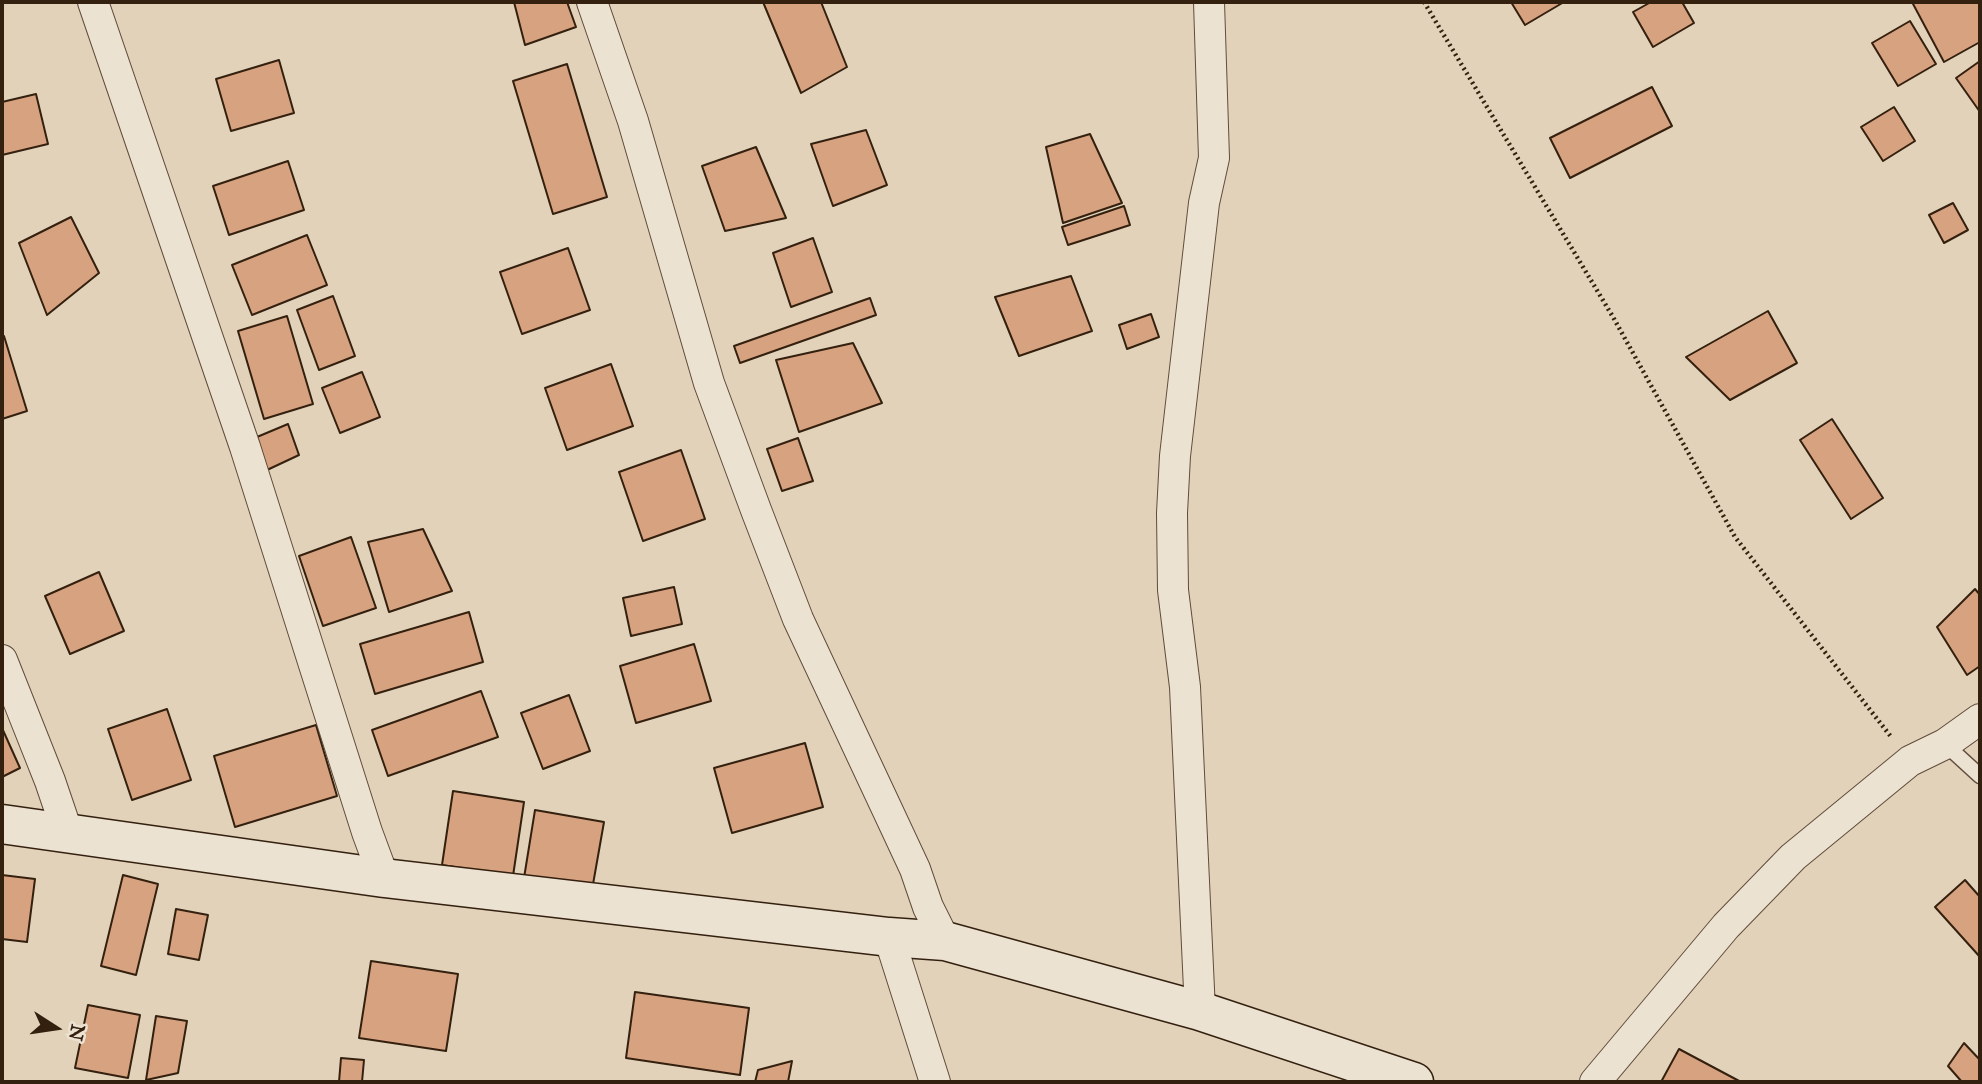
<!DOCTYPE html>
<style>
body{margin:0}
#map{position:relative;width:1982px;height:1084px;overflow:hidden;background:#e2d2b9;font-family:"IM FELL Great Primer",serif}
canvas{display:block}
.frame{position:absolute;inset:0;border:4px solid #34200f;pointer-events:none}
.north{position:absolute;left:21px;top:993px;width:70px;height:70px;-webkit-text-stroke:5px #ece2d2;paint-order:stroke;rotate:102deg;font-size:19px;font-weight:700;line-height:28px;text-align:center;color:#34200f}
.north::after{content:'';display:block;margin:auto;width:24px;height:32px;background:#34200f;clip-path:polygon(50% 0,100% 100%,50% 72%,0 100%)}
</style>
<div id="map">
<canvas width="1982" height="1084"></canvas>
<div class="frame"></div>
<div class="north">N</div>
</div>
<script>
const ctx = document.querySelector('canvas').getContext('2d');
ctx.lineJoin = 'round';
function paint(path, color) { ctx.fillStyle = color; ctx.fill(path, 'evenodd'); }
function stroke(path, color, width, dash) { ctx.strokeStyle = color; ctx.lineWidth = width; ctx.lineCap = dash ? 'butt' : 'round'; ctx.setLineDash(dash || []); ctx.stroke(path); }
const building = new Path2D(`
 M514,2H567L576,27L525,45Z
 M763,2H821L847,67L801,93Z
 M1511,2H1564L1525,25Z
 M1651,2H1682L1694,23L1653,47L1633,12Z
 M1912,2H1980V42L1944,62Z
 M1910,21L1936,64L1898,86L1872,43Z
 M279,60L294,113L231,131L216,79Z
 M1980,61V112L1956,78Z
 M567,64L607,197L553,214L513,81Z
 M1652,87L1672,126L1570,178L1550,138Z
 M36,94L48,144L2,155V102Z
 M1894,107L1915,141L1883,161L1861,127Z
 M866,130L887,185L833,206L811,144Z
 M1090,134L1122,203L1063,223L1046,147Z
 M756,147L786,218L725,231L702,166Z
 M288,161L304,210L229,235L213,186Z
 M1953,203L1968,230L1944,243L1929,215Z
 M1124,206L1130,225L1068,245L1062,227Z
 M71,217L99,273L47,315L19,243Z
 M307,235L327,285L252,315L232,265Z
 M813,238L832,292L791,307L773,253Z
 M568,248L590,310L522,334L500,272Z
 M1071,276L1092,331L1019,356L995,297Z
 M333,296L355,356L319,370L297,310Z
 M870,298L876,315L740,363L734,346Z
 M1768,311L1797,363L1730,400L1686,357Z
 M1151,314L1159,337L1127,349L1119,325Z
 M287,316L313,404L264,419L238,331Z
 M2,336H4L27,411L2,419Z
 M853,343L882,403L799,432L776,360Z
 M611,364L633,426L567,450L545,388Z
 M362,372L380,417L340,433L322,388Z
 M1832,419L1883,498L1851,519L1800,440Z
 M288,424L299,455L267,470L257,437Z
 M798,438L813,481L782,491L767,449Z
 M681,450L705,519L643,541L619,472Z
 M423,529L452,591L389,612L368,542Z
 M351,537L376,608L323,626L299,556Z
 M99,572L124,631L70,654L45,596Z
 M674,587L682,624L631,636L623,598Z
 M1975,589L1980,595V666L1967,675L1937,627Z
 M469,612L483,662L375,694L360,644Z
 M694,644L711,701L636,723L620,666Z
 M481,691L498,737L388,776L372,730Z
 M569,695L590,751L543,769L521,713Z
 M167,709L191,780L132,800L108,729Z
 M316,725L337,796L235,827L214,756Z
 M2,728L20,768L2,777Z
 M805,743L823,807L732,833L714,768Z
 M453,791L524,802L513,876L442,865Z
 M535,810L604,822L592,890L524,878Z
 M2,875L35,879L27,942L2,939Z
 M123,875L158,884L136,975L101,966Z
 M1965,880L1980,897V957L1935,907Z
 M176,909L208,915L199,960L168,954Z
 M371,961L458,974L446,1051L359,1038Z
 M635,992L749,1008L740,1075L626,1058Z
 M88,1005L140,1015L128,1078L75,1068Z
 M156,1016L187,1021L178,1073L146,1080Z
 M1964,1043L1980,1060V1082H1962L1948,1066Z
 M1679,1049L1741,1082H1661Z
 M341,1058L364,1060L362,1082H339Z
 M792,1061L788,1082H755L758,1070Z`);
const path = new Path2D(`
 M1424,2L1613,317L1735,537L1892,738`);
const lane = new Path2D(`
 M1945,744L1980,776`);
const street = new Path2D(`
 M93,2L245,447L367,832L384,878
 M592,2L633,121L709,383L756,510L798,619L894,824L915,869L928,907L945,941
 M2,660L50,781L68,834
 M889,937L935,1082
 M1200,1011L1185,687L1173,590L1172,513L1175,456L1204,203L1214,158L1209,2
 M1595,1082L1726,926L1793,857L1910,761L1945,744L1980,719`);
const secondary = new Path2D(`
 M2,824L384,878L889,937L945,941L1200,1011L1414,1082`);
paint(building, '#d7a280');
stroke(building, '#34200f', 2);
stroke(lane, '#604c3a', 17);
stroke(street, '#604c3a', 32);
stroke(secondary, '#34200f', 41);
stroke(path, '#34200f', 4.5, [2, 3.5]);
stroke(lane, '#ece2d2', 14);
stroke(street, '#ece2d2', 30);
stroke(secondary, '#ece2d2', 38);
</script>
